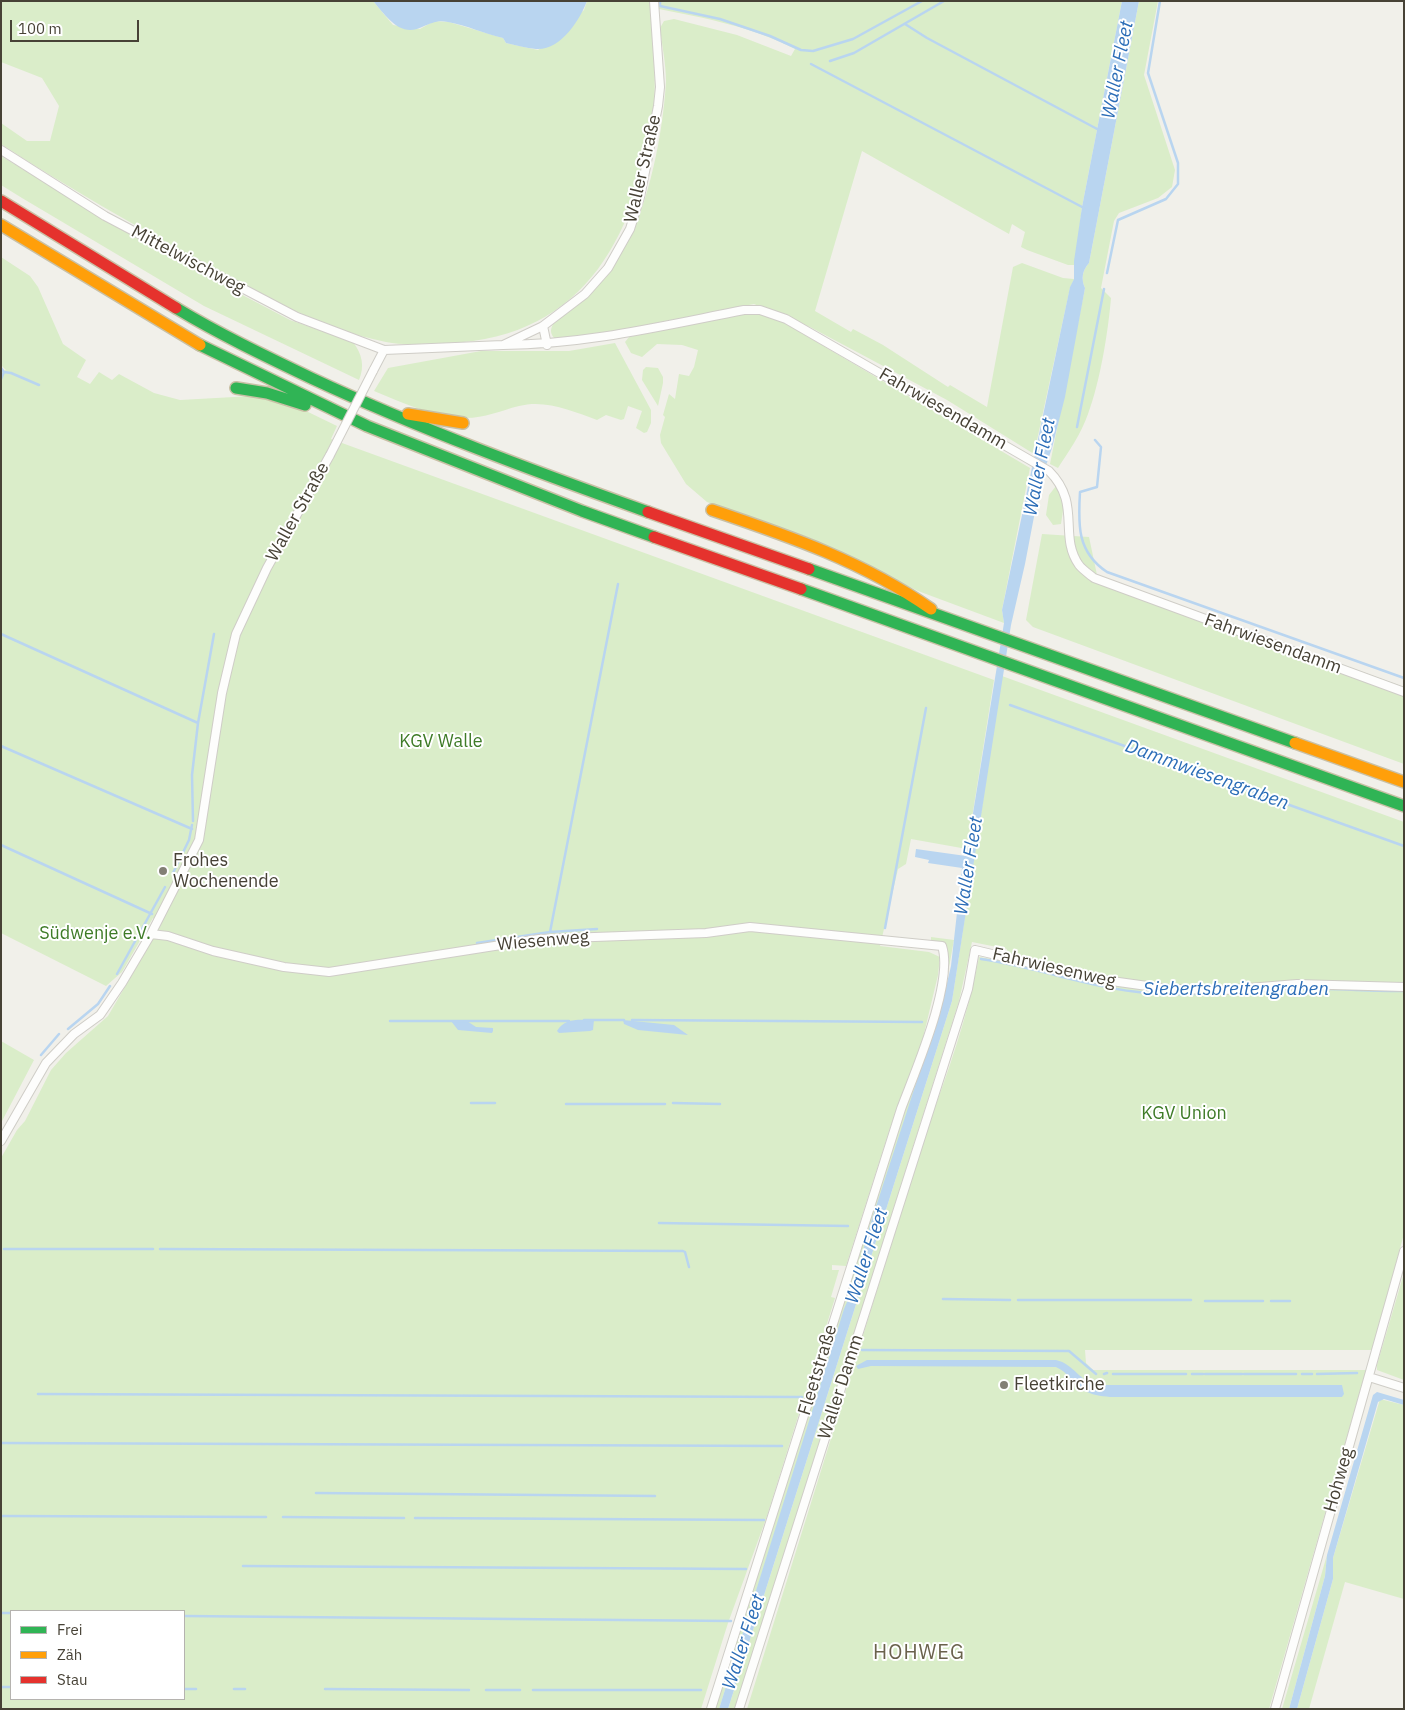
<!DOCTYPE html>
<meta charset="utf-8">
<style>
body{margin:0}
#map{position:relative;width:1405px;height:1710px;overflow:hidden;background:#f1f0ea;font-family:"IBM Plex Sans",sans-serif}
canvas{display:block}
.frame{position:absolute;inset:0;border:2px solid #474236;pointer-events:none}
.legend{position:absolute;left:10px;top:1610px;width:175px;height:90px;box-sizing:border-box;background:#fff;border:1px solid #b5b3af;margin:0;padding:6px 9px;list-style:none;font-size:15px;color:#474236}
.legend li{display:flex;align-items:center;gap:10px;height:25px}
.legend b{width:25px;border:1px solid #b5b3af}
.scale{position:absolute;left:10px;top:20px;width:129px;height:22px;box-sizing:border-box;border:2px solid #474236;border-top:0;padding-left:6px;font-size:15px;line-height:18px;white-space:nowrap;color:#474236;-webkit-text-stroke:4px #fff;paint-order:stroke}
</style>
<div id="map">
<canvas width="1405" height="1710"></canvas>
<div class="frame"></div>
<ul class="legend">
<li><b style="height:6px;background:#30b455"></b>Frei</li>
<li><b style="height:6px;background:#ff9f0a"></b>Zäh</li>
<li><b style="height:6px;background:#e5322d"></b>Stau</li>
</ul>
<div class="scale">100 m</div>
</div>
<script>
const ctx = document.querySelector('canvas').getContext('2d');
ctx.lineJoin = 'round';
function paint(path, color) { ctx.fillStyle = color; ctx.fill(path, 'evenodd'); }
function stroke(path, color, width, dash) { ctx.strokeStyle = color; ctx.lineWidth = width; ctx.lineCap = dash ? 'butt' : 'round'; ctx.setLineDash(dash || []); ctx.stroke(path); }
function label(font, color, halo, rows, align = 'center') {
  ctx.font = font + ' "IBM Plex Sans",sans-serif'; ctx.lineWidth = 4; ctx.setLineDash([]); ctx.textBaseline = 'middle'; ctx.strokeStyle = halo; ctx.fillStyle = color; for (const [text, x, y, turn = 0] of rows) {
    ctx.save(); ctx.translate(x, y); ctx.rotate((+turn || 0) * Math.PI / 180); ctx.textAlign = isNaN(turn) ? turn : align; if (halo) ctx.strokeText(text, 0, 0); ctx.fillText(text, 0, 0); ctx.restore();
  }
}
const green = new Path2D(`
 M1,1H373L393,25L420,29L434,21L449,22L503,38L506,43L538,50L584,10L587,1H651C651,36 657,71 654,106C639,230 588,338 448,343C427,343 406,346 386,342C321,329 260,294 203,263C134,225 67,187 1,144V123L27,141H50L59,106L42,78L1,62Z
 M659,1H1122L1082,207L1075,265H1068L1027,250L1021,247L1025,232L1012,224L1009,234L862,151L815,311L851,332L853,329L883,345L948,387L950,385L987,407L1013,267L1022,263L1063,278L1074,279L1070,288L1034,454L947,400L810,327L754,304L573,339L556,340C549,333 550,329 555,321C573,304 594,288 610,269C646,227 663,136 666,81C666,64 662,45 660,28L664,21L674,19L737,35L791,56L795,49C753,27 705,18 659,9Z
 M1139,1H1158L1144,75L1175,170L1172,187L1158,198L1119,213L1114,221L1101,288L1111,298C1108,333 1100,382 1088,414C1081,434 1069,451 1058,468L1050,464L1085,288C1081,279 1082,271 1089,263Z
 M1,156L153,248L290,320L353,342C362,354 365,366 359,380L204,306L22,198L1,185Z
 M1,257L30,276L38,287L63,344L86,360L77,377L90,384L99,372L112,380L119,374L154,393L180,400L252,396L304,410L337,426L331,439L994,680L967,849L911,839L906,864L898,869L880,946L929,952L940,957L938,975L922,1042L890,1128L846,1266L832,1265V1270H839L831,1297L835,1298L767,1516L728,1623L701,1709H1V1158L17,1130L25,1121L51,1070L66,1053L108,1016L161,925L153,918L122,972L106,986L1,933V371L6,370L1,365ZM11,1611H184V1699H11Z
 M753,312L776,318L1030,468L1002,610L1004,623L918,591L810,538L707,502L686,484L661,443L660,435L665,417L663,415L669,394L675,399L679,374L689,376L694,367L698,350L682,345L657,344L642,357L631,353L625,342L629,337Z
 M615,343L651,410V423L647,432L644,433L636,428L642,411L628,406L624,419L621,420L606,415L597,420C573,411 545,399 519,406C499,411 483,419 462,418C431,416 403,403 374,391L388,368L481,351H569Z
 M646,367L658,368L663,377V383L658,406L642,380L643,370Z
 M1056,486L1058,488L1064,504L1061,524L1053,525L1046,515L1049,495Z
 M1042,534L1089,537L1097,575L1404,687V764L1033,627L1026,620Z
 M1002,676L1404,822V1234L1372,1350H1085L1086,1363L1093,1370H1366L1269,1709H747L928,1126C949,1070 968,1015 979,957L1005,961L1007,949L972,942L959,1001L748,1669L736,1709H728L952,1001Z
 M931,937L954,940L943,1000L719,1709H714L934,1020L946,950L931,942Z
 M1,1041L34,1060L1,1123Z
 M1404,1273V1380L1377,1370V1365Z
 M1380,1399L1404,1405V1599L1345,1582L1309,1709H1297L1333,1579V1558Z
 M1327,1555L1325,1576L1289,1709H1282Z`);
const water = new Path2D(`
 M373,1H587C580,20 560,51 536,49C526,48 516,45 506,43L503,38C485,34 466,25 448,22C437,20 432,23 422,27C400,38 386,16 373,1Z
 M1122,1H1139L1089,263C1082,271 1081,279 1085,288L1065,397L1052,448L1041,480L1025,564L1011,625L952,1001L728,1709H719L844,1309C857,1281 862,1252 871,1222L943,1000L951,966L962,868L928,863L929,860L915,857L916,849L966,856L1004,623L1002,610L1070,287L1074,279V261L1082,207Z
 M594,1020L593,1030L590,1031L559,1033L557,1031C565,1017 580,1020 594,1020Z
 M623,1020L674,1025L688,1035L638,1030L624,1024Z
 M451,1021H467L476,1027L493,1028V1031L492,1033L458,1030Z
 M867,1360H1056C1074,1364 1080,1382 1097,1385H1342L1344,1394L1342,1397H1110C1100,1396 1092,1395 1083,1390C1073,1384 1068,1372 1056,1367L871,1366L858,1369L856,1366Z
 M1377,1392L1404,1400V1405L1384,1399L1378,1402L1333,1558V1579L1297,1709H1289L1325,1576L1327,1555L1373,1395Z`);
const stream = new Path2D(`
 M660,1V6L720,19L770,36L801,50L813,51L853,39L922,1
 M905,24L927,38L1099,130
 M830,61L854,53L944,1
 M811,64L1084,208
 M1107,273L1118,220L1166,199L1178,184V163L1148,73L1160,1
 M1,368L4,372L1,379
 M4,372L11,373L39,385
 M1077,427L1104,289
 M1095,440L1101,447L1097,487L1080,492C1078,525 1077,552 1107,572L1404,678
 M1,634L198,723
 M1010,705L1404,846
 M1,746L192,829
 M193,821L192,775L198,723L214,634
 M1,845L152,914
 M173,873L189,840L192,825
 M885,928L926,708
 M550,932L618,584
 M477,943L550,932L597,929
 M981,959C1038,967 1092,989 1149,993C1197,997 1245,990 1293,989C1330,988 1367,991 1404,991
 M117,974L165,887
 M584,1020H624
 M632,1020L922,1022
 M390,1021H569
 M68,1029L98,1004L110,986
 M41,1055L59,1034
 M471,1103H495
 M673,1103L720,1104
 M566,1104H665
 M659,1223L848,1226
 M4,1249H153
 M160,1249L683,1251L685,1252L689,1267
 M943,1299L1010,1300
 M1018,1300H1191
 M1205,1301H1263
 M1271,1301H1290
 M862,1350L1069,1351L1096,1374
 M1104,1374L1107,1373
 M1113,1374H1186
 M1192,1374H1203
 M1205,1374H1242
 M1244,1374H1296
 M1302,1374H1312
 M1317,1374L1357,1373
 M38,1394L802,1397
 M1,1443L782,1446
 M316,1493L655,1496
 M1,1516L266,1517
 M283,1517L404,1518
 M415,1518L764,1520
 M243,1566L746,1569
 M1,1613H11
 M184,1616L731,1621
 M1,1687H11
 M184,1689H196
 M234,1689H245
 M325,1689L469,1690
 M486,1690H520
 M533,1690H701`);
const street = new Path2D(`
 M1,150L105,216L297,317L384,350L503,345L543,326L585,294L608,268L630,229L640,197L658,106L660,87L654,1
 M543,326L547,345
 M503,345C588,344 661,326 744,310H760L786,319L1049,471C1082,504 1058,535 1079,565C1083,570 1089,574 1094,578L1404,692
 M373,371L384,350
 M151,934L168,936L213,951L284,967L329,972L539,939L706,933L750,927L942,946C954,983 915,1071 901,1109L711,1709
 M1,1141L46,1063L74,1034L100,1015L122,983L151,934L199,840L222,693L236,634L267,568L330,455
 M1369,1377L1404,1388
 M739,1709L968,989L975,950L1097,979L1169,989L1224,990L1297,984L1404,987
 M1275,1709L1404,1251`);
const fast = new Path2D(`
 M176,308C219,334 265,356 311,378C420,429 534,471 648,512
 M200,345L367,426L582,511L654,537
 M236,388L267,393L305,405
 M809,569L1295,743
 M801,589L1404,806`);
const slow = new Path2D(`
 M1,225L200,345
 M408,414L463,423
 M712,510C789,536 864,562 931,609
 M1295,743L1404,782`);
const jam = new Path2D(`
 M1,201L176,308
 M648,512L809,569
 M654,537L801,589`);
const streetBridge = new Path2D(`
 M330,455L373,371`);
const markers = [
 [163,871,5,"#827f75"],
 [1004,1385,5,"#827f75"]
];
const streetNames = [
 ["Waller Straße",643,169,-77],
 ["Mittelwischweg",188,260,28],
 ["Fahrwiesendamm",943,409,30],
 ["Waller Straße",298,512,-61],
 ["Fahrwiesendamm",1273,644,20],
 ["Wiesenweg",543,941,-5],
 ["Fahrwiesenweg",1054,968,13],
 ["Fleetstraße",818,1370,-73],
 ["Waller Damm",841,1387,-72],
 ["Hohweg",1339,1480,-74]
];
const parkNames = [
 ["KGV Walle",441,742],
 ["Südwenje e.V.",95,934],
 ["KGV Union",1184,1114]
];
const poiNames = [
 ["Frohes",173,861],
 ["Wochenende",173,882],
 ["Fleetkirche",1014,1385]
];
const waterNames = [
 ["Waller Fleet",1118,70,-79],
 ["Waller Fleet",1040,467,-79],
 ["Dammwiesengraben",1207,775,20],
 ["Waller Fleet",969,866,-81],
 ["Siebertsbreitengraben",1236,990],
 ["Waller Fleet",867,1256,-72],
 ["Waller Fleet",744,1642,-72]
];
const quarterNames = [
 ["HOHWEG",919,1653]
];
paint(green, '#daedc9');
paint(water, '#b9d5f0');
stroke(stream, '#b9d5f0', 2.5);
stroke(street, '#cfcdc7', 10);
stroke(fast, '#c9c0a5', 14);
stroke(slow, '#c9c0a5', 14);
stroke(jam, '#c9c0a5', 14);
stroke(street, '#fdfdfc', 8);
stroke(fast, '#30b455', 11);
stroke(slow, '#ff9f0a', 11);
stroke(jam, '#e5322d', 11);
stroke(streetBridge, '#cfcdc7', 10, []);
stroke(streetBridge, '#fdfdfc', 8);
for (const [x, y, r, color] of markers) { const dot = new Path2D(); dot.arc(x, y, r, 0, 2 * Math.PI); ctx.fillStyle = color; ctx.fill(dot); stroke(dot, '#fff', 2); }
label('18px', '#474236', '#fff', streetNames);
label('18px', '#3e7b27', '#fff', parkNames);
label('18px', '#474236', '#fff', poiNames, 'left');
label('italic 19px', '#2b6db7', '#fff', waterNames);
ctx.letterSpacing = '1px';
label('20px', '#6a624c', '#fff', quarterNames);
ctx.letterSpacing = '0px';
</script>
